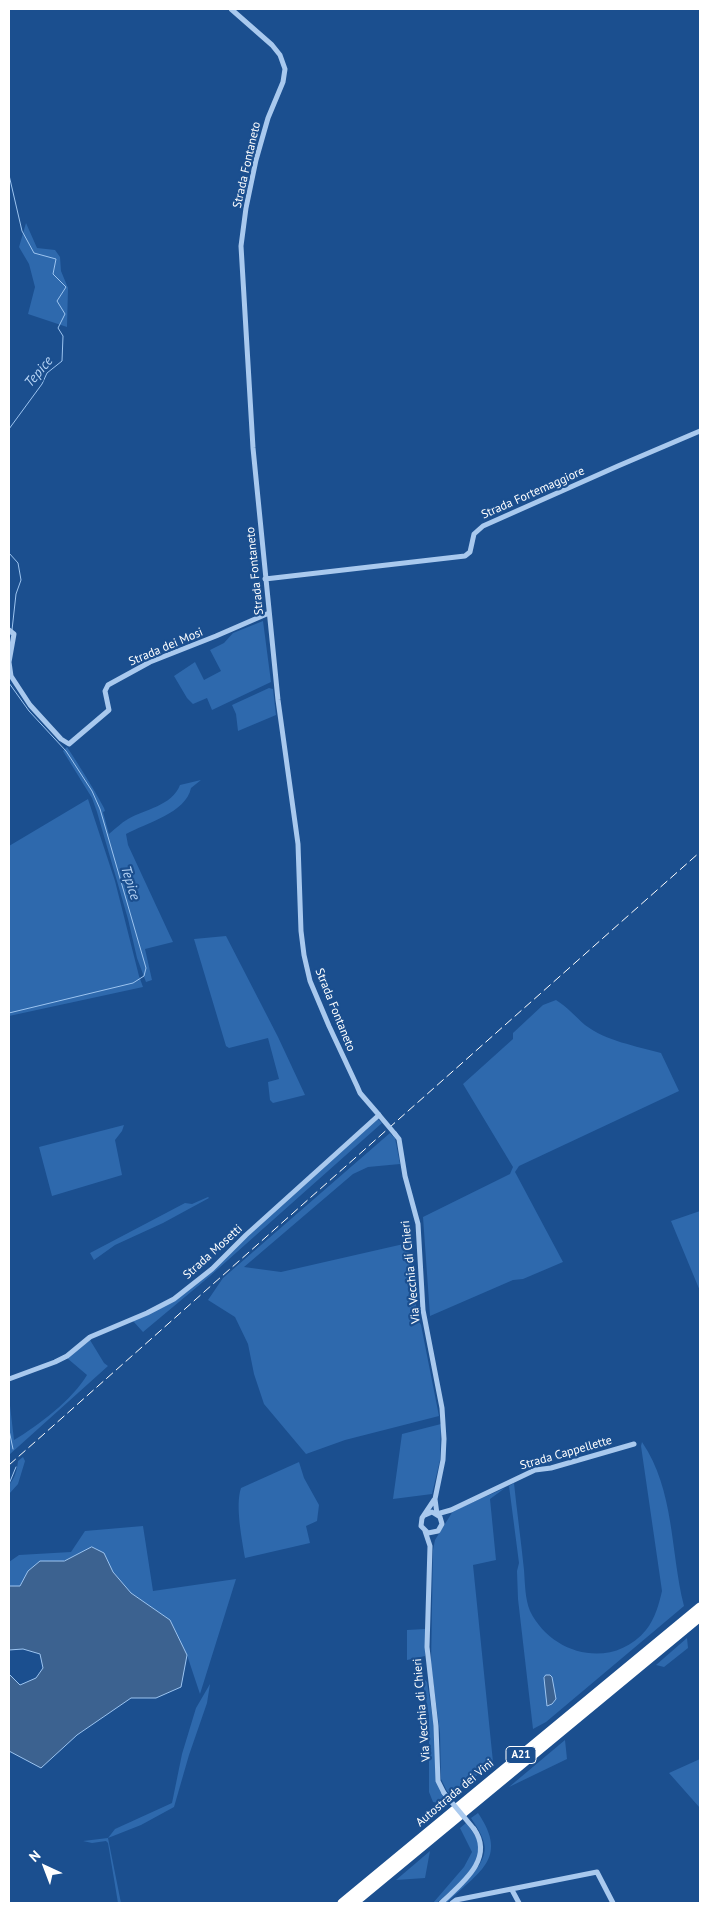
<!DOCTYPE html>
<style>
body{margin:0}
#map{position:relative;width:709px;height:1912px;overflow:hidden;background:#1b4f8f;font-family:"PT Sans",sans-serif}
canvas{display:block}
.frame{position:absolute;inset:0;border:10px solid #fff;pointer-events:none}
.north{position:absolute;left:20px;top:1842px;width:50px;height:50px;-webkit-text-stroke:4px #1b4f8f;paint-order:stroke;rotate:317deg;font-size:14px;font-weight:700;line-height:20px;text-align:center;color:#fff}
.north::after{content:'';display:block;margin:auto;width:18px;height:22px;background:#fff;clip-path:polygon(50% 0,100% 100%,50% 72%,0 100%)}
</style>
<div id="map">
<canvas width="709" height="1912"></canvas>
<div class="frame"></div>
<div class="north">N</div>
</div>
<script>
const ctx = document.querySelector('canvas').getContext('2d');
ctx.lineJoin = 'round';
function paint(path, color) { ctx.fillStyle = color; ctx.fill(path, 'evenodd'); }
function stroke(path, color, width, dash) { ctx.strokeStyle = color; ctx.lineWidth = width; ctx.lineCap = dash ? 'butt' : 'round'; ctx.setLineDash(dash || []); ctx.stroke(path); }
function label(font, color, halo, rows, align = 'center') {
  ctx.font = font + ' "PT Sans",sans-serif'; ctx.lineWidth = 4.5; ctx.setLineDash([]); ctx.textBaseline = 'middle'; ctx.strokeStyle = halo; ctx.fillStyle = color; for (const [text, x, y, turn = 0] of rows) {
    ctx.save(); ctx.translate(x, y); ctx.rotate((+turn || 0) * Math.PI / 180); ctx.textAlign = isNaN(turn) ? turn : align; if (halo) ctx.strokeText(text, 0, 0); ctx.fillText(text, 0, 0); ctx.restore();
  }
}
const green = new Path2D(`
 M26,223L37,248L55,250L60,257L61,271L68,288L67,327L28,314L35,287L29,264L19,247Z
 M263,621L271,682L212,710L207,698L193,704L187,698L174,676L195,662L204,680L221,671L210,650L224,643L233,633Z
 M269,688L273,689L276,715L238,731L236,714L232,705Z
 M67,747C80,767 93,787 104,808L105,811L103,812L109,834C115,829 121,823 128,819C145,809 172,806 180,785L201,780L191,788C186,813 146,823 126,834L128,845L173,942L145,949L152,980L146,982L137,958L128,919L97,812L92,798L63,751Z
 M88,799L115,881L139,976L143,987L9,1016V846Z
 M226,936L278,1037L305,1095L273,1103L270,1100L268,1082L279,1079L268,1038L229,1048L226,1046L194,939Z
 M556,1000C567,1007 575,1016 585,1025C606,1041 636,1046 661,1053L679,1091L519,1166L515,1172L563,1262L523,1279L513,1280L430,1316L423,1217L510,1174L513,1167L463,1084L513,1039V1033L543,1005Z
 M378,1119L382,1123L210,1276L143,1332L133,1321L170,1303Z
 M124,1125L122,1131L115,1140L122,1175L52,1196L39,1147Z
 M390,1133L395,1138L400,1164L368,1167L353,1174L244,1267L281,1272L408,1243L409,1253L412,1252L417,1318L421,1325L439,1416L345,1440L306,1454L264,1404L254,1374L248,1344L235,1317L208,1300L223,1278Z
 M208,1197L209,1198L163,1223L115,1245L94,1260L90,1253L185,1203L192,1204Z
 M700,1211V1291L671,1221Z
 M90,1340L104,1363L108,1366L9,1455V1397L14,1440C38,1426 73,1399 87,1375L67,1358Z
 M441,1424L440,1460L432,1494L393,1499L402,1434Z
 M642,1442C675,1491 670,1550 684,1606L546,1722L533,1729L518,1599L517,1571L519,1563L509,1486L514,1483C517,1512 521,1541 524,1570C525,1583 525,1599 530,1611C552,1656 613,1670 646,1630C655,1619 659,1604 662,1591L641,1446Z
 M23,1457L25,1461L18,1484L9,1494V1485C15,1478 17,1470 18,1461Z
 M299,1462L304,1478L319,1505L317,1521L306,1526L310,1543L245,1558C242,1540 235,1505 241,1488Z
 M505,1488L490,1499L496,1560L473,1565L493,1762L452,1796L447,1791L441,1779L440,1733L431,1665L433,1550L435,1540L453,1511Z
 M143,1526L153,1591L236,1579L200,1694L187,1655L170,1620L131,1593L113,1572L104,1553L92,1547L64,1561H40L28,1571L20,1586H9V1562L19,1555L71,1552L85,1531Z
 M425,1629V1656L407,1660V1630Z
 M687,1638L688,1648L664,1667L656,1665Z
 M425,1680L427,1682L436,1739V1777L447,1799L440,1803L433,1802L429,1792V1716L423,1683Z
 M210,1684L207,1703L189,1755L174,1807L141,1825L108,1838L121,1903H118L108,1843L106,1841L92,1843L83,1841L108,1838L115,1829L172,1803L182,1754L196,1708Z
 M565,1740L567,1759L509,1787Z
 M700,1759V1808L669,1773Z
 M478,1813C510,1860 477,1872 447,1903H444C458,1889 490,1864 484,1843C482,1834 476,1826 471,1818Z
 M466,1823C471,1830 477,1836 479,1844C483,1867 452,1889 437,1903H433L464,1867L472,1852L460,1828Z
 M430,1851L425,1878L396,1880Z`);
const water = new Path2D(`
 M92,1547L104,1553L113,1572L131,1593L170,1620L187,1655L181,1687L156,1698H131L77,1735L41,1768L9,1751V1674L20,1685L36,1678L43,1668L40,1654L23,1649L9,1650V1586H20L28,1571L40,1561H64Z
 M546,1675H550L552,1677L556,1699L552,1704L547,1706L544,1678Z`);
const stream = new Path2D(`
 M9,175L22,231L34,253L56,259L53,274L66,287L57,301L65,314L58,328L63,336L62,361L47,373L42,384L9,429
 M9,553L18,563L21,580L16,594L12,630
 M9,638L10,634
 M9,683L29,711L66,751L92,791L100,809L146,968L144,976L133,983L9,1013
 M9,1430L13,1449
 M9,1484L16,1467`);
const minor = new Path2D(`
 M265,579L465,556L470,552L474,534L483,526L618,466L700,431
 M9,630L14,634L9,662L11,676L30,705L61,739L69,744L109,710L105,691L108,685L150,662L216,636L269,613
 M395,1134L399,1139L405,1176L418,1224L423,1310L442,1408L444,1439L443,1460L435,1499L437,1514L451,1510L535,1470L551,1468L634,1444
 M9,1379L55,1362L67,1356L90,1337L147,1313L174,1299L212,1269L246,1235L379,1115L360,1093L357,1086L329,1026L310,981L304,955L301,931L298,844L278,700L253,448L241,246L246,208L256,160L268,118L283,82L285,69L280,55L272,45L231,9
 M425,1515L432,1512L440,1517L442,1524L438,1531L428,1533L421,1526L422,1518L434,1500
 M425,1531L430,1546L427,1647L436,1726L438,1781L444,1793
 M512,1890L519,1903
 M441,1903C461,1884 495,1859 474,1829
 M452,1903L456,1900L597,1872L613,1903`);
const motorway = new Path2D(`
 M342,1903L700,1607
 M354,1903L700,1617`);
const rail = new Path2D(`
 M9,1465L700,852`);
const minorBridge = new Path2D(`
 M379,1115L395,1134
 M444,1793L474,1829`);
const shields = [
 [521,1755,30]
];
const shieldNames = [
 ["A21",521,1755]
];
const streetNames = [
 ["Strada Fontaneto",247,165,-77],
 ["Strada Fortemaggiore",533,493,-24],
 ["Strada Fontaneto",255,571,-96],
 ["Strada dei Mosi",166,647,-23],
 ["Strada Fontaneto",335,1010,68],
 ["Strada Mosetti",213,1252,-42],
 ["Via Vecchia di Chieri",411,1272,-96],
 ["Strada Cappellette",566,1453,-16],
 ["Via Vecchia di Chieri",422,1710,-95],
 ["Autostrada dei Vini",455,1793,-40]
];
const waterNames = [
 ["Tepice",39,372,-50],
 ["Tepice",130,883,73]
];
paint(green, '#2e69ad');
paint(water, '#3c6290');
stroke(water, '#9cc4f0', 1);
stroke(stream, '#9cc4f0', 1);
stroke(minor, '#a9c9ee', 5);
stroke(motorway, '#fff', 9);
stroke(rail, '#fff', 1, [9, 4]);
stroke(minorBridge, '#a9c9ee', 5);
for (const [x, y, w] of shields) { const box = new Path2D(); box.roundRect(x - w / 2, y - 8.5, w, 17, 4); ctx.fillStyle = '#1b4f8f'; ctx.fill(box); stroke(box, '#fff', 1); }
label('bold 11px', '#fff', null, shieldNames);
label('12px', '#fff', '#1b4f8f', streetNames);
label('italic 14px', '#b5d3f5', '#1b4f8f', waterNames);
</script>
